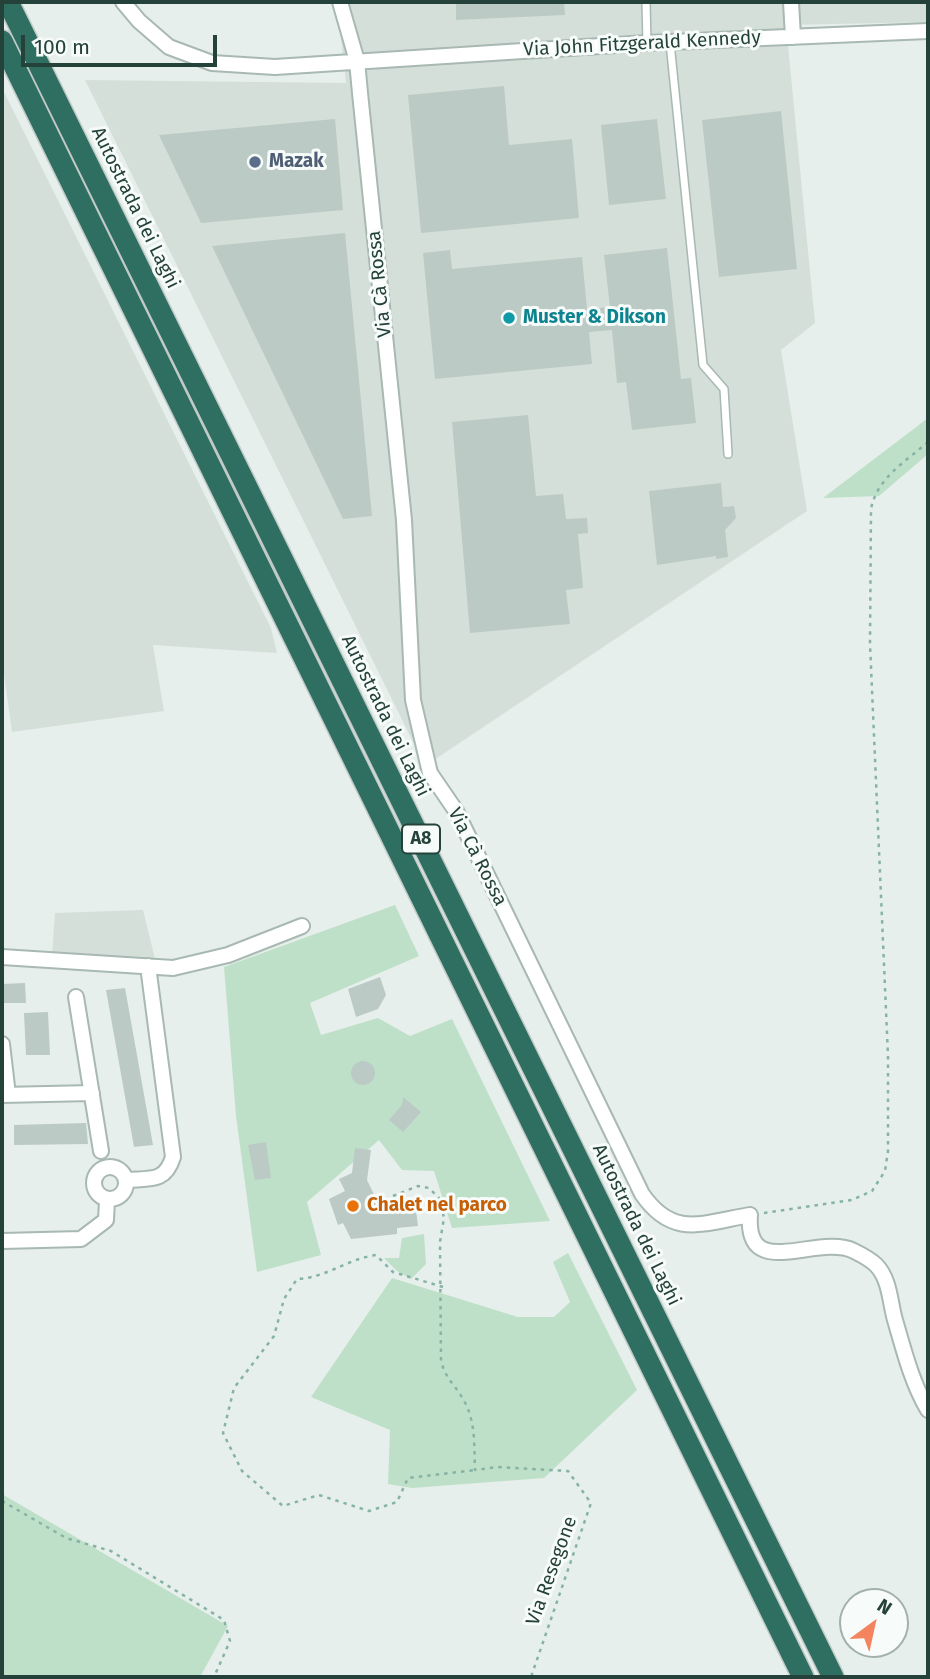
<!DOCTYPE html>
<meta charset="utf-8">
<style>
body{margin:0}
#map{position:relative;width:930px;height:1679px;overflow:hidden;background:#e6efeb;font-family:"Fira Sans",sans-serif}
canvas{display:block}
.frame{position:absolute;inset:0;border:4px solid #24423a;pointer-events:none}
.north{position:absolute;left:839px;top:1588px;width:70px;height:70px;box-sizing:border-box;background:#f7fbf9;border:2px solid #a3b1ad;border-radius:50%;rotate:33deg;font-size:19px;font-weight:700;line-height:28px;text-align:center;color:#24423a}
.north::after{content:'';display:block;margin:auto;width:24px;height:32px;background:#f4845f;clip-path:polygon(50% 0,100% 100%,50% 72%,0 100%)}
.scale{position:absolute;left:21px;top:35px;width:196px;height:32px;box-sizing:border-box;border:4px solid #24423a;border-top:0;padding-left:9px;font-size:21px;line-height:24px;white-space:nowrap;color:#24423a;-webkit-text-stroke:5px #f7fbf9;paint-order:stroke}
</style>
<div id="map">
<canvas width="930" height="1679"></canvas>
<div class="frame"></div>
<div class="north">N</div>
<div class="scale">100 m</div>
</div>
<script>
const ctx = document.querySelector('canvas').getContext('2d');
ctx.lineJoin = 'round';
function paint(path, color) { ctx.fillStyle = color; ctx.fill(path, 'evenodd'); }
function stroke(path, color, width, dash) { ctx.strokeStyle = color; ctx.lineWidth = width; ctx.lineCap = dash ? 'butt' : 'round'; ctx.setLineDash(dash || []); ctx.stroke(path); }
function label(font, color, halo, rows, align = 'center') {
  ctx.font = font + ' "Fira Sans",sans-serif'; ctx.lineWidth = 6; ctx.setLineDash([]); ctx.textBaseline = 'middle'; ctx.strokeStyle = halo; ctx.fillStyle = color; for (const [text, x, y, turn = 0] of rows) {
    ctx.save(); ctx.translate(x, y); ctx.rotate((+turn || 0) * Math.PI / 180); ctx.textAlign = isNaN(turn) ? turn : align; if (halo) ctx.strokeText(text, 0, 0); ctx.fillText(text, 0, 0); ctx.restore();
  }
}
const built = new Path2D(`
 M337,2H928V22L786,25L815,323L781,350L807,511L425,766L85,80L346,83Z
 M2,88L271,628L277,653L153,645L164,711L12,732L2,659Z
 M143,910L157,967L52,956L55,913Z`);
const green = new Path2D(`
 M928,418V454L879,496L823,498Z
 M395,905L419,956L310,1003L321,1035L378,1018L410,1036L452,1019L550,1221L452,1228L434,1171L402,1170L379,1140L307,1202L321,1255L257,1272L236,1116L224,967Z
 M424,1234L426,1264L411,1279L397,1271L384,1258H399L402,1238Z
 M568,1253L637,1390L544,1478L412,1488L388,1484L390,1430L311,1397L392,1278L518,1317H554L570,1302L553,1262Z
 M2,1494L228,1626L200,1677H2Z`);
const building = new Path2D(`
 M564,2L565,15L456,20V3Z
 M504,86L509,145L572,139L579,218L421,233L408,95Z
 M781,111L797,269L719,277L702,120Z
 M335,119L343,210L201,223L159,135Z
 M657,119L666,199L609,205L601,125Z
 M345,233L372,516L343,519L212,246Z
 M667,248L681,379L691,378L696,423L632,430L626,382L617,383L612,330L589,332L592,364L435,379L423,253L450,250L452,269L582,257L587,309L610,307L604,255Z
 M528,415L536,496L563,494L566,519L587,518L588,533L578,534L583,588L566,590L570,624L470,633L452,422Z
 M721,483L723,507L734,506L736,518L725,530L728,557L716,559V556L657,565L649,491Z
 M380,977L386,995L378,1009L356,1017L348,989Z
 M25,983L26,1003H2V984Z
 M125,988L153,1145L134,1147L106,990Z
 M48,1012L50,1055H26L24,1013Z
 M351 1073a12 12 0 1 1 24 0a12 12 0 1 1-24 0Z
 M403,1097L421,1112L403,1132L389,1120L402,1105Z
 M86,1123L88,1144L14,1145V1125Z
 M266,1142L271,1178L255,1180L248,1145Z
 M355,1148L371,1150L367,1180L380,1207L415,1203L418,1226L397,1228V1234L351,1239L343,1223L338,1225L329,1199L345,1191L339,1179L352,1173Z`);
const path = new Path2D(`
 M393,1196L418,1186L429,1188L440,1199L444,1218L440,1242L441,1361C446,1380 454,1383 463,1399C476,1420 474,1446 475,1470L497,1467L568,1471L591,1503L531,1677
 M764,1213L852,1200L872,1191L885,1171L888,1151V1056L870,644L871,509C877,478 905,462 928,442
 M443,1287L393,1272L376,1255C347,1259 326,1278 297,1279L284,1299L274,1336L234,1388L223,1433L242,1471L283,1506L319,1495L369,1511L397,1502L408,1478L475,1470
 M2,1501L66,1538L111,1551L224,1620L230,1641L214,1677`);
const lane = new Path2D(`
 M646,2L647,43
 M670,43L703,365L724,389L728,454`);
const street = new Path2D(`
 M123,2L139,21L169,47L212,63L275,67L647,43L928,31
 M340,2L357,61L360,93L404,520L413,700L430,773L456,811L642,1194C673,1239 703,1223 750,1215C745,1283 817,1233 854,1251C860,1254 871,1260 876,1265C890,1279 890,1303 895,1320C904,1351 912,1383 928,1410
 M791,2L793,37
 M2,957L173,968L228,955L302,926
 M76,997L101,1151
 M2,1044L8,1095
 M2,1095L92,1093
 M94 1183a16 16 0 1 1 32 0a16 16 0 1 1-32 0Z
 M126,1180C150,1178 165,1183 173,1157L148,966
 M2,1241L81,1239L106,1220L107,1200`);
const highway = new Path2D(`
 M8,2L833,1677
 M2,41L803,1677`);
const markers = [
 [255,162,7,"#5c6f8a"],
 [509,318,7,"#0f9aa8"],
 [353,1206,7,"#e8710a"]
];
const shields = [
 [421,839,38]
];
const shieldNames = [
 ["A8",421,839]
];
const streetNames = [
 ["Via John Fitzgerald Kennedy",642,44,-3],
 ["Autostrada dei Laghi",135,208,64],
 ["Via Cà Rossa",380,284,-96],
 ["Autostrada dei Laghi",385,716,64],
 ["Via Cà Rossa",477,857,63],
 ["Autostrada dei Laghi",636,1225,64],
 ["Via Resegone",552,1571,-70]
];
const serviceNames = [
 ["Mazak",269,162]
];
const cultureNames = [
 ["Muster & Dikson",523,318]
];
const foodNames = [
 ["Chalet nel parco",367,1206]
];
paint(built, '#d4dfda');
paint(green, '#bfe0c8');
paint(building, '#bbcac4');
stroke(lane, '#a8b8b2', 10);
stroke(street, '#a8b8b2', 18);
stroke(highway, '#c2cac8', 24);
stroke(path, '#86b3a5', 2.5, [3.5, 5]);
stroke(lane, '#fff', 7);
stroke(street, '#fff', 14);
stroke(highway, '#2f6f62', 21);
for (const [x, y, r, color] of markers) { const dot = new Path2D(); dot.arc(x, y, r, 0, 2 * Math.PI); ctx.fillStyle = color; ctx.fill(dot); stroke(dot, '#f7fbf9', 2.5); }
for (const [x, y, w] of shields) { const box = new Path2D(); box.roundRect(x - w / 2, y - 14.5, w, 29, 5); ctx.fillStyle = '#f7fbf9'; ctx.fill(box); stroke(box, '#24423a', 2); }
label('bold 18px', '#24423a', null, shieldNames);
label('19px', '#24423a', '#f7fbf9', streetNames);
label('bold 19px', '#4e5e75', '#f7fbf9', serviceNames, 'left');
label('bold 19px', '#0d838f', '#f7fbf9', cultureNames, 'left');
label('bold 19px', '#c56008', '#f7fbf9', foodNames, 'left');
</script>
